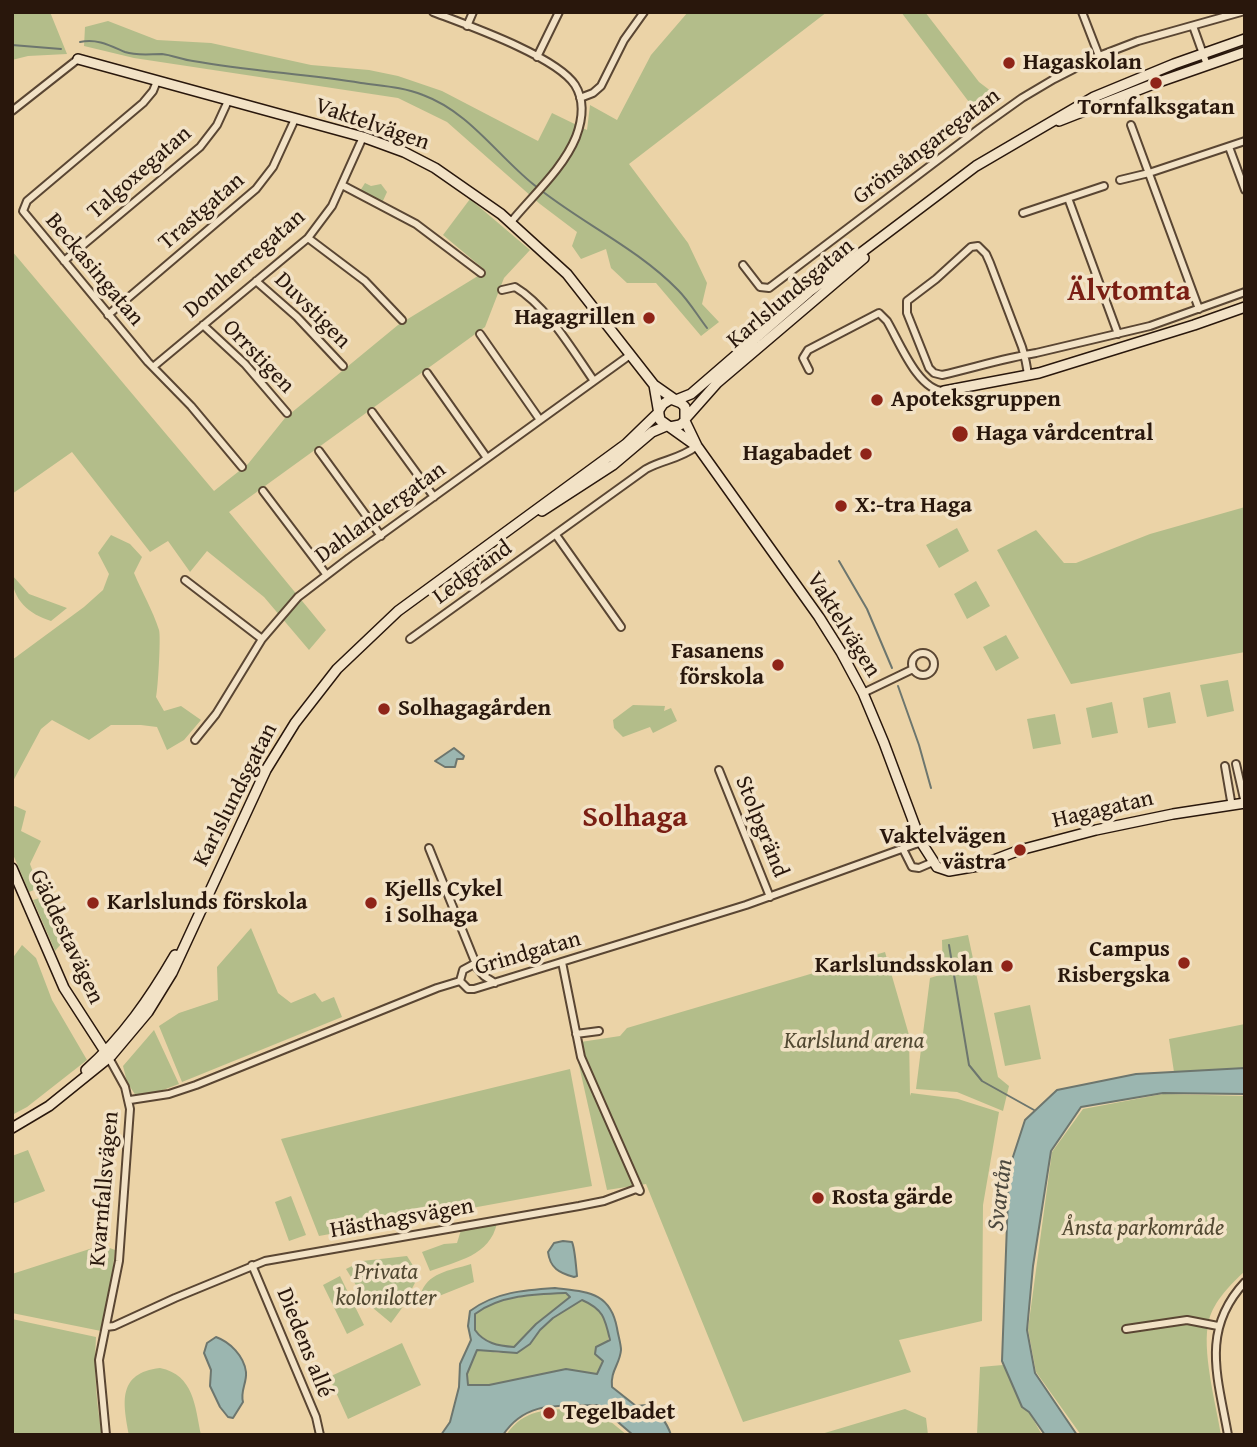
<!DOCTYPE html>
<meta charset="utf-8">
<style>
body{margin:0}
#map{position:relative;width:1257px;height:1447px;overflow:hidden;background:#ebd3a7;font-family:"Gentium Book Plus",serif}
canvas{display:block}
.frame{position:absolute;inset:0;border:14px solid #29170c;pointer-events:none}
</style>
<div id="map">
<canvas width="1257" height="1447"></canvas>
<div class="frame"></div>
</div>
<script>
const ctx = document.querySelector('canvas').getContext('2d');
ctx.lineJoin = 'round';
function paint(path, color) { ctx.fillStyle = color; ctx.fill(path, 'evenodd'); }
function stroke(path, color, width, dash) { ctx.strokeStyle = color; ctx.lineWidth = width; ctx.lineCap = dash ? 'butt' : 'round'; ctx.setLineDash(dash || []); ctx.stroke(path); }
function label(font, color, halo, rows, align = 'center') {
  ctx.font = font + ' "Gentium Book Plus",serif'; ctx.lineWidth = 7; ctx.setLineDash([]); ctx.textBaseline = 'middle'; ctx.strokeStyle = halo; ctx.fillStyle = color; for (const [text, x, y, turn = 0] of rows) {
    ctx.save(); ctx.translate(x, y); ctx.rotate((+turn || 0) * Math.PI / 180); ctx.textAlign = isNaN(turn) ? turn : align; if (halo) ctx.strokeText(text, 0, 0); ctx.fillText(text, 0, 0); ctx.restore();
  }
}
const green = new Path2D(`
 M12,12H50L67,54L28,56L12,60Z
 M688,12H827L629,164L688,243L707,283L702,304L719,322L701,336L656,283H627L611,268L606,249L581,259L572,246L577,232L540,204L447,122L398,98L134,58L84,46L85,27L108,21L157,40L211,43L311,65L369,70L398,76L442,91L538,141L552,113L587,130L590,105L617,120L651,55Z
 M901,12H925L979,82L996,95L981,118Z
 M365,183L371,186L381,184L387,192L382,203L360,191Z
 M470,199L530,250L504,278L485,327L229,512L326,630L309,650L264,597L207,551L190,572L168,541L150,552L72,452L12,494V251L214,491L248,464L285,418L398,325L486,271L443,235Z
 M1245,507V652L1071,684L997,550L1036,530L1064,563H1076L1150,534Z
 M957,528L969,551L939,568L926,545Z
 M111,535L130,544L142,557L134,573C142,592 153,611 159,630C161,636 158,689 156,697L164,711L181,706L201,720L184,740L167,750L157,727L141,725H111L89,740L52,720L41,729L12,783V660L84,607L103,590L109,574L98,553Z
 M12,575L29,594L67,608L51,621C29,614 12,600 12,575Z
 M976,581L990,606L967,619L954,594Z
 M1006,635L1019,658L996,671L983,647Z
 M1228,680L1234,711L1207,717L1200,685Z
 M1170,692L1176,723L1148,728L1143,698Z
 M1112,702L1118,733L1092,738L1086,708Z
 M633,705L665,706L664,711L671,708L677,721L653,733L650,727L623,737L614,728L613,720Z
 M1055,714L1061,744L1033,749L1027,719Z
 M15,806L26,811L21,831L41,841L30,864L39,888L29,892L12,852V807Z
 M43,897L72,931L55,951L33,900Z
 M251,928L278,993L291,1003L315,993L322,1002L334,997L342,1017L182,1082L159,1026L179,1013L218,1000L217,967Z
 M968,935L998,1077L1009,1086L1003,1111L957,1092L916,1089L930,978L943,974L942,940Z
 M22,945L36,958L52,1000L87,1060L27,1107L12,1115V959Z
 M885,952L909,1035L910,1096L911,1093L958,1099L999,1112L983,1205L982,1321L899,1340L911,1372L743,1422L646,1184L607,1190L574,1043L620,1036L627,1028Z
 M1030,1005L1041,1059L1005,1066L994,1013Z
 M1245,1024V1068L1174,1072L1169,1039Z
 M154,1030L179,1084L155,1093L136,1096L127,1082L123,1066Z
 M570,1069L592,1186L319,1236L281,1139Z
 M1163,1094L1245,1096V1271C1231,1284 1214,1301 1209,1320C1201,1349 1216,1404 1221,1435H1081L1036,1372L1028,1329L1052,1152L1083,1109Z
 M28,1150L45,1191L12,1204V1156Z
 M291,1196L306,1235L289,1241L275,1202Z
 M497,1223C490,1256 457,1261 430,1271L422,1252L444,1244L457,1243L461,1230Z
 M102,1245L115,1250L112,1276L101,1331L12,1313V1274Z
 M407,1256L419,1275L402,1308L391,1323L367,1303L346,1269L362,1261Z
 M471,1264L474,1282L434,1298L427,1299L420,1296C427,1272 449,1271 471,1264Z
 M340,1276L364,1325L347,1334L323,1285Z
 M566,1293L571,1297L536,1324L514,1347C498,1346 484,1343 475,1330V1314C501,1295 535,1295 566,1293Z
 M582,1300C620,1316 610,1343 597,1374L566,1369L489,1385H468L467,1374L476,1349L499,1353L530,1344L540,1330L553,1318Z
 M12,1319L96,1337C94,1370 96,1402 102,1435H12Z
 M402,1343L421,1385L348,1419L329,1377Z
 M1003,1365L1042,1435H977L980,1367Z
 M160,1368C194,1375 195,1406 201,1435H129C123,1403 117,1373 160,1368Z
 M574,1408L595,1409L627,1435H506C525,1408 545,1411 574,1408Z
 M905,1409L926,1418L928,1435H818Z`);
const water = new Path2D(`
 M454,748L464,756L463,759H457L455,767H445L435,761Z
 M1245,1068V1094L1163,1093L1081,1107L1051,1151L1033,1266L1027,1330L1035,1373L1077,1435H1045L1029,1412L1022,1407L1002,1361L1009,1169L1025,1120L1057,1090L1136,1074Z
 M563,1241L572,1242C575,1249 576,1267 577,1276L574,1277C559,1273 550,1268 548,1252L554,1243Z
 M555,1288C586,1292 610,1291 617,1328C618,1335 621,1344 621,1350C620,1364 610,1371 612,1387L636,1406L647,1405C659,1414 666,1420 671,1435H633L598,1405C560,1406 526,1400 503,1435H441L450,1422L459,1387L460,1364L471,1340L468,1326L470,1311C495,1292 525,1290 555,1288ZM566,1293L570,1297L536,1324L514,1347C498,1346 484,1343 475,1330V1314C500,1295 536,1294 566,1293ZM582,1300C603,1309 605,1318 610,1340L596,1347L595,1354L603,1361L597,1374L566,1369L489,1385H468L467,1374L477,1350L517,1353L530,1344L540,1330L553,1318Z
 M216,1337C230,1342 244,1356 246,1372C247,1383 240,1391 243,1402L233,1418L228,1417L220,1407L210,1386L211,1370L204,1353L207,1343Z`);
const stream = new Path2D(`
 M80,42C97,38 111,46 125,52C137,56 150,54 162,54C172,55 183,60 193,61C249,71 305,74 361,83C382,86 403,87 423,95C469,112 496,154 533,184C579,222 636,247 678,290C689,301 697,315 707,328
 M12,45L61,49
 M839,561L867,609L892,668
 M898,686L919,745L931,788
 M949,945L969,1065L982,1081L1034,1110`);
const street = new Path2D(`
 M433,12C467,25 556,56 575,85C585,101 582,121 576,137C563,169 532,196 511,222
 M1082,12L1099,56
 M467,26L473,12
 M1193,26L1207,65
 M537,57L559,12
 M157,81L153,91L143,103L27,201L23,211L148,362L191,406L242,467
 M580,98L593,93L601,86L624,40L644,12
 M12,111L78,59
 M1131,125L1199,309
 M1229,147L1245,190
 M1120,180L1149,173L1245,141
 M342,185L416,224L481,273
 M1068,198L1118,334
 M1023,213L1104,186
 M308,238L365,281L402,320
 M64,261L200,147L217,125L228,101
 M743,265L760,287L769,288L980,128L1022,98L1054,79L1099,56L1138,41L1241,12
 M256,281L297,317L343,366
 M502,290L515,287C547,306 573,351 594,381
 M108,315L256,189L273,167L295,119
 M203,325L245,364L287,413
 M480,334L540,420
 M153,367L308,238L332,206L363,137
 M809,370L803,358L808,350L879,313L887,321C899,341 918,391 944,391
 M427,373L487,458
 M1028,376C1027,366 1025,357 1022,347L990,263L986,254L978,246L971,247L936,279L907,301V313L929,368L934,373L942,375C973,368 1004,358 1036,353L1150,326L1245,292
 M372,412L434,497
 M319,451L381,536
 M263,491L326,574
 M556,535L621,627
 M185,580L262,639
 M410,639L646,469C664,459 678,460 697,446
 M912 664a11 11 0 1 1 22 0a11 11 0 1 1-22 0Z
 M863,693L913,669
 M195,740L216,714L262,639L298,597L349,558L630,355
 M1236,764L1244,799
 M1225,766L1231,801
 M719,770L770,897
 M429,848L478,969L484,976L495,983
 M903,849L912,867L919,868L933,862
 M460,981L468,989H474L746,905L921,842
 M460,981L463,970L476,963
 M576,1034L599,1031
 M130,1100L169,1094L196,1085L437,988L460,981
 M252,1265L316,1417L320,1435
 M106,1327L114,1326L175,1298L265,1261L579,1206L604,1201L636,1189L640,1191L581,1057L562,962
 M1126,1329L1187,1320L1218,1326
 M106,1435L99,1360L119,1261L130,1109L125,1087L109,1058
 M1228,1435C1218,1378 1200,1330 1245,1282`);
const secondary = new Path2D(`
 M78,59L363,137L404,152L435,168L501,214L567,274L654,385L674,399
 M1059,121L1156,83L1245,52
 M654,385L660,420L695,445
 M944,391L1039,373L1194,325L1245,307
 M676,400L691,394L809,292L976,166L1094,97L1174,64L1245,39
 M659,410L663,404L671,399L681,403L685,407V421L680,425L670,427
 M686,418L717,383L864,258
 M685,421L697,446L819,617L841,652L863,693L884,743L921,842L937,867L949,871L978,866L1020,850L1096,830L1173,814L1245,803
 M542,511L613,465L652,432L666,426
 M12,868L64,988L108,1056
 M86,1070C123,1037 150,998 175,955
 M12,1128L49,1106L111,1056L148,1012L172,973L266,770L295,723L337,669L398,611L626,444L659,412`);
const markers = [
 [1009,63,7,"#8f2418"],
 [1156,83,7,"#8f2418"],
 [649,318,7,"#8f2418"],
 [877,400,7,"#8f2418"],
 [960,434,9,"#8f2418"],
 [866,454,7,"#8f2418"],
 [841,506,7,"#8f2418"],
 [778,665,7,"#8f2418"],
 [384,709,7,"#8f2418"],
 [1020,850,7,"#8f2418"],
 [93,903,7,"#8f2418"],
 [371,903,7,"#8f2418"],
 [1184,963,7,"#8f2418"],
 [1007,966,7,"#8f2418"],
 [818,1198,7,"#8f2418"],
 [549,1413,7,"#8f2418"]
];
const poiNames = [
 ["Hagaskolan",1023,63],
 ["Tornfalksgatan",1156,108,"center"],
 ["Hagagrillen",635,318,"right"],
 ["Apoteksgruppen",891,400],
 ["Haga vårdcentral",976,434],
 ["Hagabadet",852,454,"right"],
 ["X:-tra Haga",855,506],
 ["Fasanens",764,652,"right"],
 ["förskola",764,678,"right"],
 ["Solhagagården",398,709],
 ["Vaktelvägen",1006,837,"right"],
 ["västra",1006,863,"right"],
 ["Kjells Cykel",385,890],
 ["i Solhaga",385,916],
 ["Karlslunds förskola",107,903],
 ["Campus",1170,950,"right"],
 ["Risbergska",1170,976,"right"],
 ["Karlslundsskolan",993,966,"right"],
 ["Rosta gärde",832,1198],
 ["Tegelbadet",563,1413]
];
const streetNames = [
 ["Vaktelvägen",372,125,19],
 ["Grönsångaregatan",927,147,-37],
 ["Talgoxegatan",140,173,-41],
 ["Trastgatan",202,212,-41],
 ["Domherregatan",245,264,-41],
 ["Beckasingatan",94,270,50],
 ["Karlslundsgatan",791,294,-40],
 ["Duvstigen",312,311,45],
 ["Orrstigen",258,357,46],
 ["Dahlandergatan",381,513,-36],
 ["Ledgränd",473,573,-36],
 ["Vaktelvägen",843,625,58],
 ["Karlslundsgatan",236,795,-63],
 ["Hagagatan",1103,810,-13],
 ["Stolpgränd",761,827,68],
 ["Gäddestavägen",66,937,65],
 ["Grindgatan",528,954,-16],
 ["Kvarnfallsvägen",105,1189,-85],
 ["Hästhagsvägen",402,1219,-10],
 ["Diedens allé",304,1343,68]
];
const parkNames = [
 ["Karlslund arena",854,1042],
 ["Ånsta parkområde",1143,1229],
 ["Privata",386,1273],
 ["kolonilotter",386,1299]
];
const waterNames = [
 ["Svartån",1001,1195,-83]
];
const districtNames = [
 ["Älvtomta",1129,292],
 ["Solhaga",635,818]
];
paint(green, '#b3bd8a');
paint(water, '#9bb6b0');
stroke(water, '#6d766e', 2);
stroke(stream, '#6d766e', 2);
stroke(street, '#5a4633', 10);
stroke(secondary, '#29170c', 12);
stroke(street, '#f2e2c6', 6);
stroke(secondary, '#f2e2c6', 9);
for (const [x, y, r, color] of markers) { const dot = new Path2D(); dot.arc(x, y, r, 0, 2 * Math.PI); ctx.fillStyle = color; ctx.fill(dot); stroke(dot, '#f2e2c6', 2.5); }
label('bold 23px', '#29170c', '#f2e2c6', poiNames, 'left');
label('23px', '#29170c', '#f2e2c6', streetNames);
label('italic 23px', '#524932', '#f2e2c6', parkNames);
label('italic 24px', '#4b473d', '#f2e2c6', waterNames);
label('bold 30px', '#7a1f14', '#f2e2c6', districtNames);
</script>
